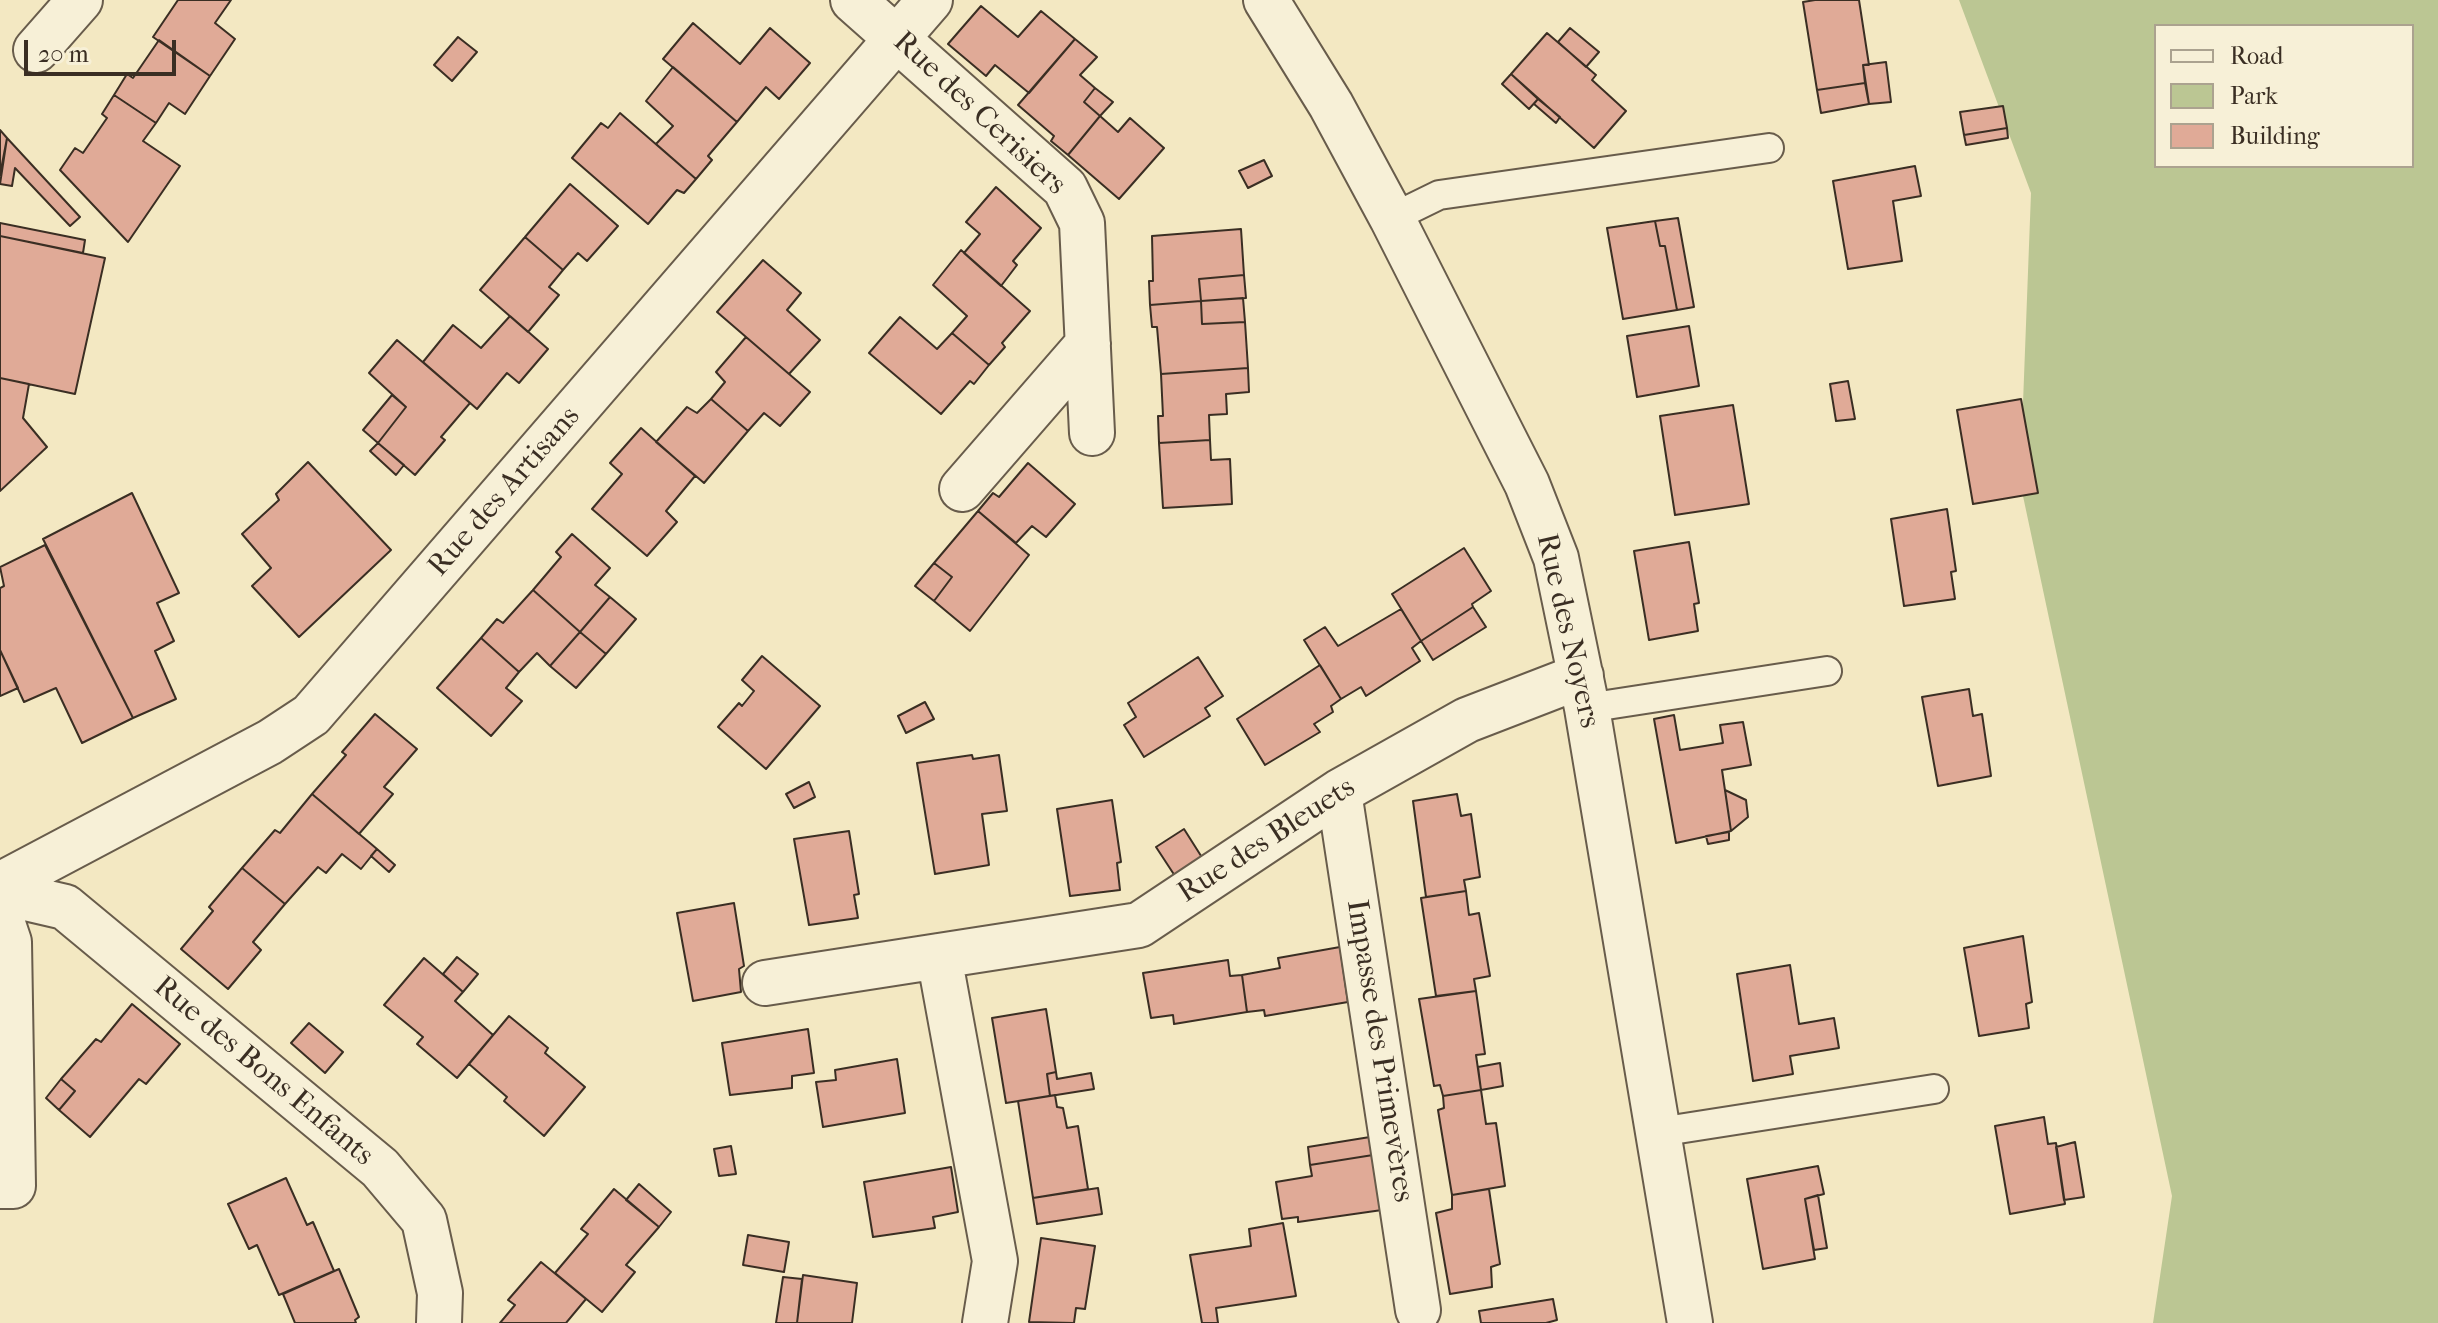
<!DOCTYPE html>
<meta charset="utf-8">
<style>
body{margin:0}
#map{position:relative;width:2438px;height:1323px;overflow:hidden;background:#f3e8c2;font-family:"IM FELL French Canon",serif}
canvas{display:block}
.legend{position:absolute;left:2154px;top:24px;width:260px;height:144px;box-sizing:border-box;background:#f7f0d7;border:2px solid #aba28f;margin:0;padding:10px 14px;list-style:none;font-size:24px;color:#3a2e23}
.legend li{display:flex;align-items:center;gap:16px;height:40px}
.legend b{width:40px;border:2px solid #aba28f}
.scale{position:absolute;left:24px;top:40px;width:152px;height:36px;box-sizing:border-box;border:4px solid #3a2e23;border-top:0;padding-left:10px;font-size:24px;line-height:28px;white-space:nowrap;color:#3a2e23;-webkit-text-stroke:6px #f7f0d7;paint-order:stroke}
</style>
<div id="map">
<canvas width="2438" height="1323"></canvas>
<ul class="legend">
<li><b style="height:10px;background:#f7f0d7"></b>Road</li>
<li><b style="height:22px;background:#bbc693"></b>Park</li>
<li><b style="height:22px;background:#e0aa97"></b>Building</li>
</ul>
<div class="scale">20 m</div>
</div>
<script>
const ctx = document.querySelector('canvas').getContext('2d');
ctx.lineJoin = 'round';
function paint(path, color) { ctx.fillStyle = color; ctx.fill(path, 'evenodd'); }
function stroke(path, color, width, dash) { ctx.strokeStyle = color; ctx.lineWidth = width; ctx.lineCap = dash ? 'butt' : 'round'; ctx.setLineDash(dash || []); ctx.stroke(path); }
function label(font, color, halo, rows, align = 'center') {
  ctx.font = font + ' "IM FELL French Canon",serif'; ctx.lineWidth = 8; ctx.setLineDash([]); ctx.textBaseline = 'middle'; ctx.strokeStyle = halo; ctx.fillStyle = color; for (const [text, x, y, turn = 0] of rows) {
    ctx.save(); ctx.translate(x, y); ctx.rotate((+turn || 0) * Math.PI / 180); ctx.textAlign = isNaN(turn) ? turn : align; if (halo) ctx.strokeText(text, 0, 0); ctx.fillText(text, 0, 0); ctx.restore();
  }
}
const green = new Path2D(`
 M1959,0H2438V1323H2153L2172,1196L2020,482L2031,193ZM2156,26H2412V166H2156Z`);
const building = new Path2D(`
 M178,0H231L215,23L235,39L210,76L153,37Z
 M1815,0H1859L1869,65H1863L1865,83L1817,90L1803,2Z
 M981,6L1018,37L1041,11L1075,39L1029,93L995,65L986,76L948,44Z
 M693,23L740,64L770,28L810,63L779,99L766,87L737,122L663,59Z
 M1570,28L1599,52L1586,67L1558,42Z
 M1547,33L1596,75L1592,80L1626,111L1594,148L1511,74Z
 M458,37L477,52L452,81L434,65Z
 M1075,39L1097,57L1080,75L1095,88L1084,102L1100,116L1068,155L1051,141L1054,136L1018,105Z
 M159,40L210,76L185,114L169,103L156,123L114,95L127,74L133,78Z
 M1886,62L1891,102L1869,104L1863,65Z
 M673,67L737,122L708,156L712,160L696,179L656,144L673,126L646,101Z
 M1511,74L1538,99L1529,109L1502,84Z
 M1865,83L1869,104L1821,113L1817,90Z
 M1095,88L1113,102L1100,116L1084,102Z
 M114,95L156,123L143,141L180,166L128,242L60,170L75,148L83,153L107,118L102,114Z
 M1538,99L1560,117L1556,123L1534,104Z
 M2003,106L2007,128L1964,135L1960,112Z
 M620,113L696,179L684,193L677,190L648,224L572,158L601,123L608,128Z
 M1100,116L1118,132L1130,118L1164,148L1119,199L1068,155Z
 M2007,128L2008,138L1966,145L1964,135Z
 M0,130L7,138L0,175Z
 M7,138L80,217L70,226L15,168L12,186L0,184Z
 M1264,160L1272,176L1248,188L1239,171Z
 M1915,166L1921,196L1893,201L1902,261L1848,269L1833,181Z
 M570,184L618,226L587,261L578,253L563,270L525,237Z
 M996,187L1041,228L1013,261L1017,265L1001,286L964,253L980,234L966,222Z
 M1678,218L1694,307L1677,310L1665,246H1660L1655,221Z
 M1655,221L1660,246H1665L1677,310L1623,319L1607,228Z
 M0,223L85,240L83,253L0,236Z
 M1241,229L1244,275L1199,279L1201,301L1150,305L1149,281H1153L1152,236Z
 M0,236L105,258L75,394L0,378Z
 M525,237L563,270L549,287L559,295L528,332L480,290Z
 M961,250L1030,311L1002,343L1005,347L989,365L952,333L967,316L933,285Z
 M763,260L801,293L787,310L820,340L789,374L717,312Z
 M1244,275L1246,298L1201,301L1199,279Z
 M1243,298L1245,322L1202,324L1201,301Z
 M1201,301L1202,324L1245,322L1248,368L1161,374L1157,327H1152L1150,305Z
 M510,316L548,349L519,383L507,373L477,409L423,362L453,325L481,348Z
 M900,317L937,349L952,333L989,365L974,384L970,381L941,414L869,353Z
 M1689,326L1699,386L1637,397L1627,336Z
 M746,337L810,392L780,426L764,413L748,431L711,399L725,382L716,372Z
 M397,340L470,403L441,437L445,440L415,475L378,443L406,407L369,373Z
 M1248,368L1249,392L1226,394L1227,414L1209,415L1210,440L1159,443L1158,416H1163L1161,374Z
 M0,378L29,384L23,418L47,447L0,491Z
 M1848,381L1855,419L1836,421L1830,384Z
 M392,395L406,407L378,443L363,430Z
 M711,399L748,431L704,483L656,442L687,407L697,413Z
 M2021,399L2038,493L1973,504L1957,410Z
 M1733,405L1749,504L1675,515L1660,416Z
 M641,428L695,476L666,511L677,522L647,556L592,509L622,474L610,463Z
 M1210,440L1211,460L1230,459L1232,504L1163,508L1159,443Z
 M378,443L404,465L396,475L370,451Z
 M308,462L391,550L299,637L252,586L271,568L242,534L279,500L276,494Z
 M1028,463L1075,504L1046,537L1032,526L1016,543L978,511L993,493L999,497Z
 M132,493L179,593L157,603L174,641L155,651L176,699L133,718L43,539Z
 M1947,509L1956,571L1951,572L1955,599L1904,606L1891,519Z
 M978,511L1029,555L970,631L934,601L952,577L934,563Z
 M572,534L610,568L595,585L610,597L580,632L533,590L561,557L556,552Z
 M1689,542L1699,603L1694,604L1698,631L1649,640L1634,551Z
 M45,545L133,718L82,743L56,688L24,702L0,650V588L4,586L0,567Z
 M1464,548L1491,591L1472,604L1473,607L1421,641L1392,594Z
 M934,563L952,577L934,601L915,586Z
 M533,590L580,632L550,666L537,653L519,672L481,638L497,619L503,623Z
 M610,597L636,619L606,654L580,632Z
 M1473,607L1486,627L1433,660L1421,641Z
 M1401,609L1421,641L1412,648L1420,661L1366,696L1361,687L1341,699L1304,640L1325,627L1338,646Z
 M580,632L606,654L576,688L550,666Z
 M481,638L519,672L506,688L522,701L491,736L437,688Z
 M0,650L18,688L0,696Z
 M762,656L820,706L766,769L718,727L739,703L742,706L754,691L742,680Z
 M1198,657L1223,696L1205,708L1210,716L1144,757L1124,725L1136,717L1128,703Z
 M1320,665L1341,699L1331,706L1333,712L1314,724L1320,732L1265,765L1237,719Z
 M1969,689L1973,716L1982,714L1991,776L1938,786L1922,697Z
 M925,702L934,719L906,733L898,716Z
 M375,714L417,749L384,787L393,794L359,834L312,794L346,755L342,752Z
 M1674,715L1680,750L1723,743L1720,725L1743,722L1751,765L1722,770L1731,831L1676,843L1654,719Z
 M972,755L973,759L999,755L1007,811L982,814L989,865L935,874L917,763Z
 M809,782L815,797L794,808L786,794Z
 M1725,790L1746,800L1748,817L1731,831Z
 M312,794L377,849L361,869L342,854L326,873L318,867L285,904L242,868L275,830L280,833Z
 M1457,794L1461,816L1471,814L1480,877L1464,880L1466,891L1426,897L1413,801Z
 M1112,800L1121,862L1117,863L1120,890L1070,896L1057,809Z
 M1184,829L1203,859L1175,876L1156,847Z
 M849,831L859,894L854,895L858,918L809,925L794,839Z
 M1729,832V840L1708,844L1706,836Z
 M377,849L395,865L389,872L371,856Z
 M242,868L285,904L253,942L261,950L228,989L181,949L213,911L209,907Z
 M1466,891L1469,915L1479,913L1490,976L1474,979L1476,991L1436,996L1421,898Z
 M734,903L744,966L739,969L741,992L693,1001L677,913Z
 M2023,936L2032,1002L2026,1004L2029,1028L1979,1036L1964,948Z
 M1340,947L1348,1002L1265,1016L1264,1010L1247,1012L1242,975L1280,968L1278,958Z
 M457,957L478,974L463,992L443,974Z
 M424,958L463,992L455,1001L493,1035L457,1078L417,1044L423,1037L384,1005Z
 M1228,960L1230,976L1242,975L1247,1012L1174,1024L1173,1015L1151,1018L1143,973Z
 M1790,965L1799,1024L1834,1018L1839,1048L1790,1056L1793,1074L1753,1081L1737,974Z
 M1476,991L1485,1054L1476,1055L1481,1090L1443,1096L1440,1085L1434,1086L1419,999Z
 M132,1004L180,1044L146,1084L139,1079L90,1137L59,1110L75,1091L61,1079L96,1039L101,1042Z
 M1046,1009L1056,1072L1047,1074L1050,1096L1006,1103L992,1018Z
 M509,1016L548,1048L545,1053L585,1087L544,1136L504,1101L507,1097L469,1064Z
 M309,1023L343,1052L325,1073L291,1043Z
 M808,1029L814,1073L792,1076V1088L730,1095L722,1043Z
 M897,1059L905,1113L823,1127L816,1082L836,1080L835,1070Z
 M1500,1063L1503,1086L1481,1090L1478,1067Z
 M1056,1072L1057,1079L1091,1073L1094,1089L1050,1096L1047,1074Z
 M61,1079L75,1091L59,1110L46,1098Z
 M1481,1090L1486,1124L1496,1123L1505,1186L1452,1195L1438,1110L1444,1108L1443,1096Z
 M1055,1095L1057,1107L1063,1108L1067,1128L1078,1126L1088,1189L1033,1198L1018,1101Z
 M2044,1117L2048,1144L2056,1143L2065,1204L2010,1214L1995,1126Z
 M1370,1137L1373,1155L1310,1165L1308,1147Z
 M2075,1142L2084,1197L2064,1200L2056,1147Z
 M731,1146L736,1174L719,1176L714,1149Z
 M1373,1155L1382,1210L1298,1222V1217L1282,1219L1276,1182L1312,1176L1310,1165Z
 M1818,1166L1824,1194L1805,1199L1815,1259L1763,1269L1747,1179Z
 M951,1167L958,1212L933,1217L935,1228L873,1237L864,1182Z
 M286,1178L307,1225L313,1222L334,1271L279,1295L257,1245L249,1249L228,1204Z
 M639,1184L671,1212L659,1227L626,1200Z
 M1098,1188L1102,1214L1037,1224L1033,1198Z
 M614,1189L659,1227L626,1265L635,1272L602,1312L555,1273L588,1234L581,1229Z
 M1489,1189L1500,1264L1491,1267L1492,1287L1450,1294L1436,1213L1452,1209V1195Z
 M1818,1195L1827,1248L1814,1250L1805,1199Z
 M1283,1223L1296,1296L1216,1308L1218,1323H1202L1190,1255L1251,1246L1249,1229Z
 M748,1235L789,1242L784,1272L743,1265Z
 M1041,1238L1095,1246L1085,1309L1076,1308L1074,1323L1029,1322Z
 M541,1262L586,1299L566,1323H500L515,1305L508,1300Z
 M339,1269L359,1317L355,1320L356,1323H295L283,1294Z
 M803,1275L857,1283L852,1323H797Z
 M783,1277L802,1279L797,1323H776Z
 M1553,1299L1557,1320L1546,1323H1481L1479,1311Z`);
const service = new Path2D(`
 M1392,218L1439,195L1769,148
 M1587,708L1827,671
 M1659,1132L1934,1089`);
const minor = new Path2D(`
 M853,0L1065,188L1082,223L1092,433
 M1266,0L1331,105L1392,218L1527,484L1556,558L1587,708L1690,1323
 M36,50L80,0
 M962,489L1088,344
 M1339,792L1418,1310
 M0,885L270,742L311,715L930,0
 M0,892L65,907L380,1168L424,1220L440,1293L439,1323
 M0,915L9,942L13,1186H0
 M939,956L995,1261L985,1323
 M765,983L1139,925L1339,792L1467,720L1581,676`);
const streetNames = [
 ["Rue des Cerisiers",979,114,43],
 ["Rue des Artisans",505,492,-49],
 ["Rue des Noyers",1567,631,77],
 ["Rue des Bleuets",1267,841,-33],
 ["Impasse des Primevères",1379,1051,81],
 ["Rue des Bons Enfants",263,1072,40]
];
paint(green, '#bbc693');
paint(building, '#e0aa97');
stroke(building, '#3a2e23', 2);
stroke(service, '#685c4b', 32);
stroke(minor, '#685c4b', 48);
stroke(service, '#f7f0d7', 28);
stroke(minor, '#f7f0d7', 44);
label('30px', '#3a2e23', '#f7f0d7', streetNames);
</script>
